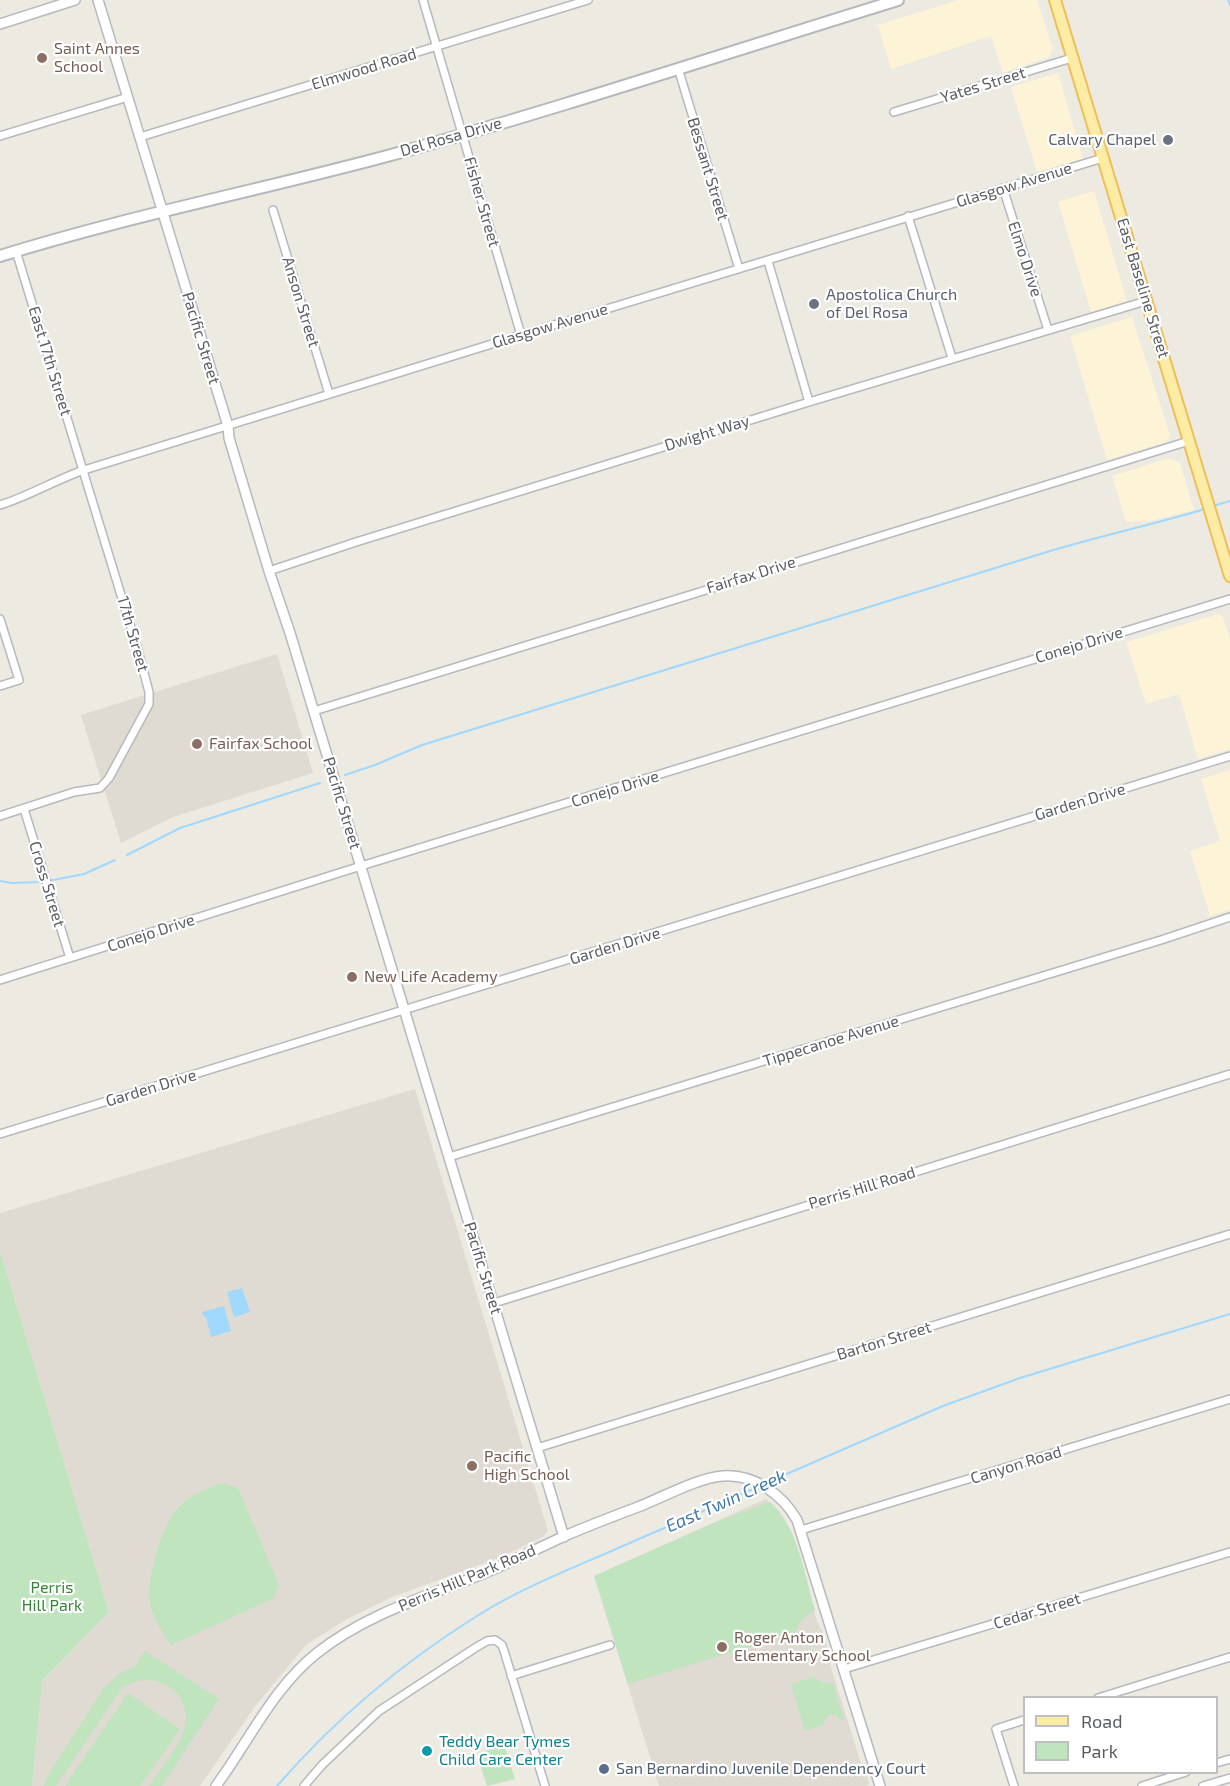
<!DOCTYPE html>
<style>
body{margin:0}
#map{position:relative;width:1230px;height:1786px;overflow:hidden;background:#eceae1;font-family:"Exo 2",sans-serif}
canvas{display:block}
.legend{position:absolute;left:1023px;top:1696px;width:195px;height:78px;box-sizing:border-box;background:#fff;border:2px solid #bdbfc0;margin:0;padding:8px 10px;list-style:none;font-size:18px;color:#5a5e62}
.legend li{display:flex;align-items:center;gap:12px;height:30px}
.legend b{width:30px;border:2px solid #bdbfc0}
</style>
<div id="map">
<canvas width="1230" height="1786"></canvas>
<ul class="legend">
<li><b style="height:8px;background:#fdeca6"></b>Road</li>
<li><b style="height:16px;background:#bfe4be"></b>Park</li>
</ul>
</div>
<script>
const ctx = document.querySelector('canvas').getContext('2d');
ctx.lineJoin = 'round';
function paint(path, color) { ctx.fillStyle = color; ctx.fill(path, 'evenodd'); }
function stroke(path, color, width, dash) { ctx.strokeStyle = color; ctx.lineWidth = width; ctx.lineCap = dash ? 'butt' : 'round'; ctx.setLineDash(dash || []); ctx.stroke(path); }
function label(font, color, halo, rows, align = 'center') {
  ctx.font = font + ' "Exo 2",sans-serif'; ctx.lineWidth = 4.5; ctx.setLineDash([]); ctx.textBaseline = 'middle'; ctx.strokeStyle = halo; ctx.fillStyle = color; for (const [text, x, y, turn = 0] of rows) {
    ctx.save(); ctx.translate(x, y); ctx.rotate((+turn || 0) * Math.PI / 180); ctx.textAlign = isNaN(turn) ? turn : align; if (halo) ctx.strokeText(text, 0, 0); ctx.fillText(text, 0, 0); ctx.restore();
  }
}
const commercial = new Path2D(`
 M958,0H1037L1053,49L1049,57L1003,73L991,36L891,69L878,25Z
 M1058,73L1083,159L1037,172L1011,87Z
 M1094,191L1127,301L1091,312L1058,202Z
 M1132,317L1170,435L1166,442L1107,460L1070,336Z
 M1169,458L1180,463L1194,510L1150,521L1126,522L1112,476Z
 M1219,614L1223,617L1230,639V749L1198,759L1179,694L1146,704L1126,642Z
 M1230,770V910L1210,916L1190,851L1220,841L1201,779Z`);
const education = new Path2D(`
 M277,654L313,773L173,817L121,843L81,715Z
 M415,1089L548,1531L544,1536L501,1557L392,1597L347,1619L307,1644L256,1705L200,1786H32L42,1681L109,1612L0,1251V1213Z
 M766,1499L780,1512L793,1534L817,1621L823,1633L831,1661L830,1664L862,1767L865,1769L869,1784L867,1786H659L594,1576Z`);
const green = new Path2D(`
 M0,1251L109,1612L42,1681L32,1786H0Z
 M219,1484H225L238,1488L279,1585L274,1598L171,1645C163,1633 152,1617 150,1603C146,1580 161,1528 176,1510C187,1497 203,1490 219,1484Z
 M770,1502C799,1529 804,1574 815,1610C805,1616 798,1622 795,1633L628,1684L594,1576L719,1521Z
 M145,1651L219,1699L162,1786H149C160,1770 182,1744 185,1726C192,1688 149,1667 121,1689L56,1786H44L48,1775L104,1688L117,1675L134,1667Z
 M814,1677L821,1682L833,1683L844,1719L840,1720L837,1716L830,1714L824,1720L823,1725L805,1731L791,1684Z
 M128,1693L180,1729L140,1786H65Z
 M504,1745L515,1779L487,1786L481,1767L483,1765L480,1753Z`);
const water = new Path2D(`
 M242,1288L250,1312L234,1317L227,1292Z
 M224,1306L231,1331L211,1337L206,1317H204L202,1312Z`);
const stream = new Path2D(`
 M1228,0L1230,5
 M1213,506L1230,501
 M345,775L375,765L422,745C630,680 838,615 1047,552C1099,536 1152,525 1205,509
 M127,855L180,828L320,783
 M0,881L12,883L39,882
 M48,881L84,874L115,860
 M766,1483L943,1406L1020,1378L1230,1314
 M277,1786C335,1719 402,1663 477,1616C515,1592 558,1574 600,1556C652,1533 705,1510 758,1487`);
const minor = new Path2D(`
 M423,0L521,335
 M678,68L739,269
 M894,112L1072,58
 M0,136L128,97
 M140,137L588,0
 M1003,188L1048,330
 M273,210L329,394
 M908,216L952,358
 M768,261L809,402
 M0,505C29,496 55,480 84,470L521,335L1103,158
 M269,571L356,542L809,402L1146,301
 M0,619L19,680L0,686
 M314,711L1189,441
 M24,809L70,958
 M0,816L74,792L100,788L109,778L149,704V692L139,654L16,251
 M0,980L361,866L1230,599
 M0,1134L1230,756
 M449,1157L1161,940L1230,917
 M494,1303L1230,1074
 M537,1448L1230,1234
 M801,1530L1230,1399
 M844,1669L1230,1552
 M511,1676L610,1645
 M1098,1698L1230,1657
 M1216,1763L1230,1759
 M304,1786L322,1765L379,1711L475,1648L487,1641L495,1640L502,1645L505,1654L545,1786
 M1014,1786L996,1729L1024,1720
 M1142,1786L1186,1772
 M1203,1786L1230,1778`);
const tertiary = new Path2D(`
 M98,0L228,426L229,438L269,571L290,633L564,1537
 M0,24L75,0
 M216,1786C249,1741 273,1688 317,1653C365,1615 424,1597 480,1575C509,1563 538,1548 567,1535C590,1525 614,1516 638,1507C661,1498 700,1477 723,1476C754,1474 782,1494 797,1520L880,1786`);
const secondary = new Path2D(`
 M0,256C128,216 261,190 391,155C561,108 729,52 898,0`);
const primary = new Path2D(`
 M1055,0L1230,576`);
const markers = [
 [42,58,6,"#8d6e63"],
 [1168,140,6,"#6b7280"],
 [814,304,6,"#6b7280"],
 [197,744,6,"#8d6e63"],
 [352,977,6,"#8d6e63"],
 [472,1466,6,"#8d6e63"],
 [722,1647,6,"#8d6e63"],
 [427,1751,6,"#0f9aa8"],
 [604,1769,6,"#5c6f8a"]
];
const educationNames = [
 ["Saint Annes",54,49],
 ["School",54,67],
 ["Fairfax School",209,744],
 ["New Life Academy",364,977],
 ["Pacific",484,1457],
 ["High School",484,1475],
 ["Roger Anton",734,1638],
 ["Elementary School",734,1656]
];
const streetNames = [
 ["Elmwood Road",364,69,-17],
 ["Yates Street",983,85,-17],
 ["Del Rosa Drive",451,137,-16],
 ["Bessant Street",708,169,73],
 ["Glasgow Avenue",1014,185,-17],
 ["Fisher Street",482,202,74],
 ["Elmo Drive",1025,259,72],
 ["East Baseline Street",1143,288,73],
 ["Anson Street",301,302,73],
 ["Glasgow Avenue",550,326,-17],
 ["Pacific Street",201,338,73],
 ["East 17th Street",50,361,73],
 ["Dwight Way",707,433,-17],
 ["Fairfax Drive",751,575,-17],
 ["17th Street",133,634,74],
 ["Conejo Drive",1079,645,-17],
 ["Conejo Drive",615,789,-17],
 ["Garden Drive",1080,802,-17],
 ["Pacific Street",342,803,73],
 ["Cross Street",47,884,73],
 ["Conejo Drive",151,933,-18],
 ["Garden Drive",615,946,-17],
 ["Tippecanoe Avenue",831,1041,-17],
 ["Garden Drive",151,1088,-17],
 ["Perris Hill Road",862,1188,-17],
 ["Pacific Street",483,1268,73],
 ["Barton Street",884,1341,-17],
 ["Canyon Road",1016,1465,-17],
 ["Perris Hill Park Road",467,1578,-23],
 ["Cedar Street",1037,1611,-17]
];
const worshipNames = [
 ["Calvary Chapel",1156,140],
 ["Apostolica Church",826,295,"left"],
 ["of Del Rosa",826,313,"left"]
];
const parkNames = [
 ["Perris",52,1588],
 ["Hill Park",52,1606]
];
const cultureNames = [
 ["Teddy Bear Tymes",439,1742],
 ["Child Care Center",439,1760]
];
const serviceNames = [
 ["San Bernardino Juvenile Dependency Court",616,1769]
];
const waterNames = [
 ["East Twin Creek",726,1501,-24]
];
paint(commercial, '#fdf3d6');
paint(education, '#dfdbd2');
paint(green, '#bfe4be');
paint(water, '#a1d8fd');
stroke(stream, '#a1d8fd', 2);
stroke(minor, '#b7b9be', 10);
stroke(tertiary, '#b7b9be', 12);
stroke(secondary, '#b5b9be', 14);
stroke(primary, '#eebf59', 14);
stroke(minor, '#fff', 7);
stroke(tertiary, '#fff', 9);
stroke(secondary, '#fff', 10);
stroke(primary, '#fdeca6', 10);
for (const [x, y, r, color] of markers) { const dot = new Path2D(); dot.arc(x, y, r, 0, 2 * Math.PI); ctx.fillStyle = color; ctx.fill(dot); stroke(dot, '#fff', 2); }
label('16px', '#785e54', '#fff', educationNames, 'left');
label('16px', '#5a5e62', '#fff', streetNames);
label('16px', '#5b616d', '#fff', worshipNames, 'right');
label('16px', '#378438', '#fff', parkNames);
label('16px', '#0d838f', '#fff', cultureNames, 'left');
label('16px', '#4e5e75', '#fff', serviceNames, 'left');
label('italic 18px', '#3f78ae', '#fff', waterNames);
</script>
